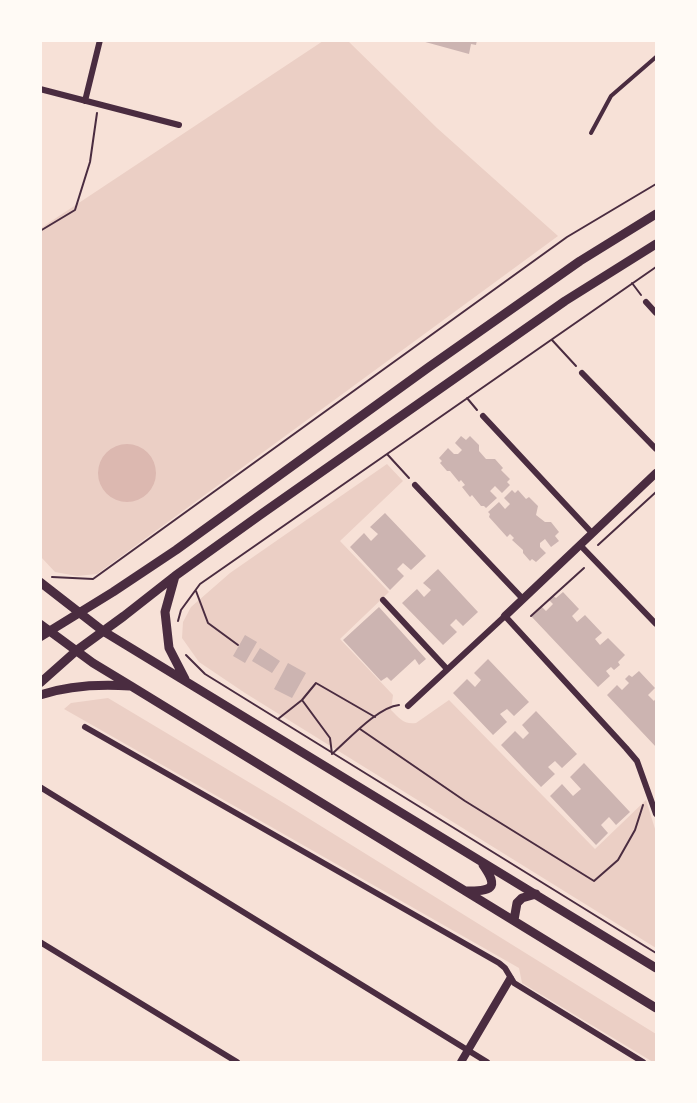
<!DOCTYPE html>
<style>
body{margin:0}
#map{position:relative;width:697px;height:1103px;overflow:hidden;background:#f7e1d7;font-family:"IBM Plex Serif",serif}
canvas{display:block}
.frame{position:absolute;inset:0;border:42px solid #fffaf5;pointer-events:none}
</style>
<div id="map">
<canvas width="697" height="1103"></canvas>
<div class="frame"></div>
</div>
<script>
const ctx = document.querySelector('canvas').getContext('2d');
ctx.lineJoin = 'round';
function paint(path, color) { ctx.fillStyle = color; ctx.fill(path, 'evenodd'); }
function stroke(path, color, width, dash) { ctx.strokeStyle = color; ctx.lineWidth = width; ctx.lineCap = dash ? 'butt' : 'round'; ctx.setLineDash(dash || []); ctx.stroke(path); }
const green = new Path2D(`
 M323,41H348L437,128L558,236L97,574L77,576L55,572L41,557V228Z
 M387,464L403,481L340,541L389,592L340,639L393,695L391,710C399,718 404,725 416,723L449,700L595,849L646,800L656,832V948L245,693L199,662L182,638L183,622L191,607L230,573Z
 M108,698L287,805L656,1034V1062H653L522,983L519,968L64,709L71,703Z`);
const water = new Path2D(`
 M98 473a29 29 0 1 1 58 0a29 29 0 1 1-58 0Z`);
const building = new Path2D(`
 M418,40H477L476,45L471,44L469,54Z
 M461,436L466,440L470,436L479,445V451L486,459H495L503,468L501,470L510,479L507,482L510,485L502,493L495,486L490,491L497,498L486,508L484,506H481L472,495L470,497L462,487L465,485L461,480L459,482L450,471H447L440,463L442,461L439,458L448,448L454,454H458L462,450L455,443Z
 M512,490L515,493L518,490L526,499L529,497L538,506L536,515L545,522H551L559,532L555,536L559,541L551,547L545,539L540,543V547L546,553L536,562L532,559L530,561L523,553V550L512,540L514,538L510,534L507,537L489,517L490,514L488,512L499,502L505,509L510,504L504,498Z
 M385,513L426,556L411,570L403,563L397,569L404,576L390,590L350,547L364,533L371,541L378,534L370,527Z
 M438,569L478,612L463,626L456,619L450,625L457,632L443,645L402,603L417,589L424,597L431,590L423,583Z
 M563,592L579,609L572,616L577,622L585,615L602,633L595,639L600,645L608,638L625,655L618,662L620,665L614,670L611,667L606,671L610,676L598,687L531,616L541,606L546,611L553,604L549,600L553,596L556,598Z
 M379,607L426,659L419,665L415,659L391,681L387,677L381,681L343,640Z
 M245,635L257,642L245,663L233,656Z
 M260,648L280,661L272,673L252,661Z
 M488,659L529,702L514,716L507,709L500,714L507,722L493,735L453,693L467,679L475,687L481,680L474,673Z
 M288,663L306,673L292,698L274,689Z
 M639,671L655,688L648,695L654,701L656,698V747L607,695L617,685L622,690L629,683L625,679L629,675L632,677Z
 M536,711L577,754L562,768L555,761L548,767L555,774L541,787L501,745L515,731L523,739L529,733L522,725Z
 M584,763L630,812L616,825L609,817L601,825L608,833L596,845L550,796L562,784L573,796L581,789L570,777Z`);
const path = new Path2D(`
 M40,231L75,210L90,162L97,113
 M632,283L641,295
 M552,340L576,366
 M467,398L477,410
 M387,454L409,478
 M598,545L656,492
 M52,577L93,579L567,237L656,184
 M196,591L208,623L238,645
 M531,616L584,568
 M178,621L181,610L200,584L656,267
 M186,655L205,674L656,953
 M278,719L302,700
 M360,729L465,801L594,881L618,860L635,830L643,805
 M332,754L330,738L302,700L316,683L375,717
 M332,754C349,739 378,707 399,705`);
const service = new Path2D(`
 M591,133L611,96L656,57`);
const minor = new Path2D(`
 M40,89L179,125
 M85,101L100,40
 M646,302L656,313
 M582,373L656,449
 M483,416L592,533
 M415,485L522,598
 M580,545L656,624
 M383,600L447,669
 M408,706L505,616L626,748L637,761L656,814
 M85,727L499,963L505,968L514,983L643,1062
 M40,787L487,1062
 M40,942L237,1062`);
const tertiary = new Path2D(`
 M505,616L656,473
 M461,1062L510,979`);
const secondary = new Path2D(`
 M175,576L165,612L169,648L185,679
 M40,582L103,631L656,968
 M40,624L93,663L131,686L656,1008
 M40,637L113,592L176,550L429,367L580,261L656,214
 M40,683L76,651L124,616L175,576L260,515L565,301L656,244
 M40,695C70,685 99,684 130,686
 M466,891C491,891 500,889 483,865
 M514,920L517,903L522,898L536,894`);
paint(green, '#ebcfc5');
paint(water, '#dcb8b0');
paint(building, '#ccb4b1');
stroke(path, '#4a2c40', 2);
stroke(service, '#4a2c40', 4);
stroke(minor, '#4a2c40', 6);
stroke(tertiary, '#4a2c40', 8);
stroke(secondary, '#4a2c40', 9);
</script>
